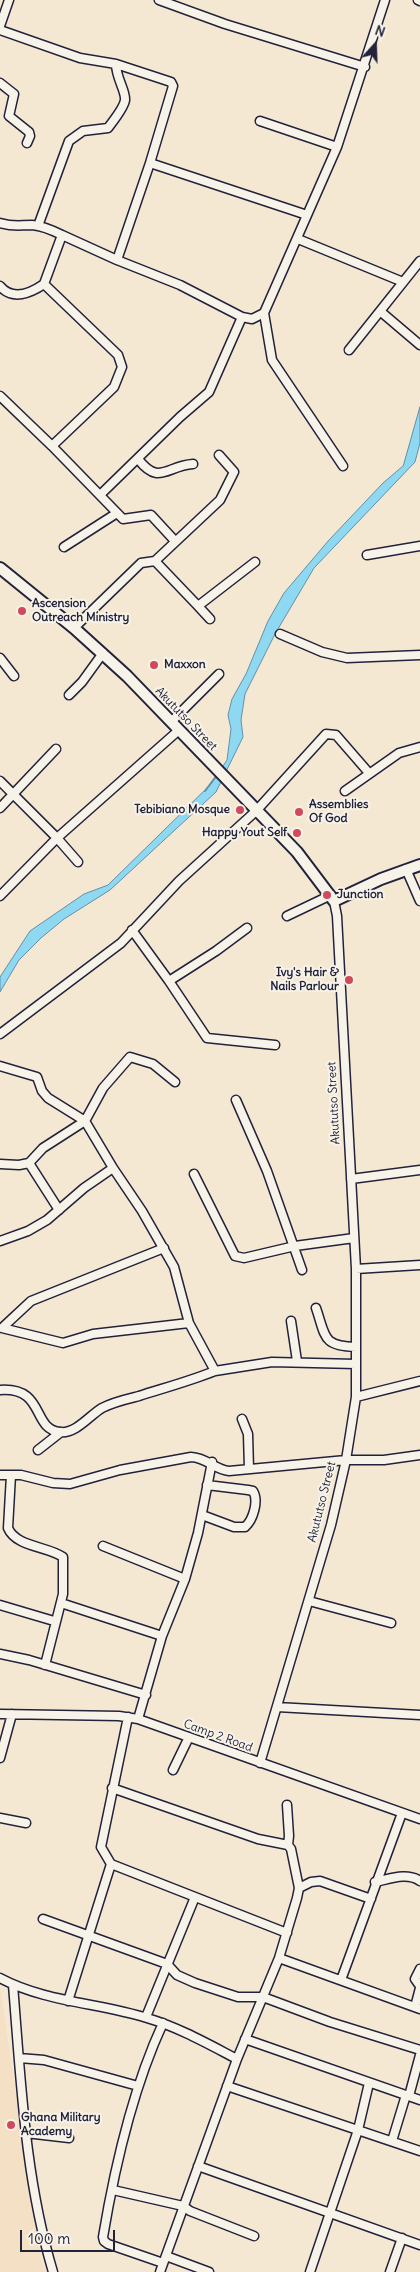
<!DOCTYPE html>
<style>
body{margin:0}
#map{position:relative;width:420px;height:2272px;overflow:hidden;background:#f5e8d3;font-family:Delius,sans-serif}
canvas{display:block}
.north{position:absolute;left:350px;top:20px;width:50px;height:50px;-webkit-text-stroke:4px #f7f3e8;paint-order:stroke;rotate:20deg;font-size:14px;font-weight:700;line-height:20px;text-align:center;color:#22223b}
.north::after{content:'';display:block;margin:auto;width:18px;height:22px;background:#22223b;clip-path:polygon(50% 0,100% 100%,50% 72%,0 100%)}
.scale{position:absolute;left:20px;top:2230px;width:95px;height:22px;box-sizing:border-box;border:2px solid #22223b;border-top:0;padding-left:6px;font-size:15px;line-height:18px;white-space:nowrap;color:#22223b;-webkit-text-stroke:4px #f7f3e8;paint-order:stroke}
</style>
<div id="map">
<canvas width="420" height="2272"></canvas>
<div class="north">N</div>
<div class="scale">100 m</div>
</div>
<script>
const ctx = document.querySelector('canvas').getContext('2d');
ctx.lineJoin = 'round';
function paint(path, color) { ctx.fillStyle = color; ctx.fill(path, 'evenodd'); }
function stroke(path, color, width, dash) { ctx.strokeStyle = color; ctx.lineWidth = width; ctx.lineCap = dash ? 'butt' : 'round'; ctx.setLineDash(dash || []); ctx.stroke(path); }
function label(font, color, halo, rows, align = 'center') {
  ctx.font = font + ' Delius,sans-serif'; ctx.lineWidth = 4; ctx.setLineDash([]); ctx.textBaseline = 'middle'; ctx.strokeStyle = halo; ctx.fillStyle = color; for (const [text, x, y, turn = 0] of rows) {
    ctx.save(); ctx.translate(x, y); ctx.rotate((+turn || 0) * Math.PI / 180); ctx.textAlign = isNaN(turn) ? turn : align; if (halo) ctx.strokeText(text, 0, 0); ctx.fillText(text, 0, 0); ctx.restore();
  }
}
const built = new Path2D(`
 M0,1987L42,2264L46,2272H0Z`);
const water = new Path2D(`
 M420,407V443L415,462L314,568L275,634L245,694L241,720L243,737L216,792L110,890L64,919L41,938L19,960L0,992V977L30,931L84,894L108,885L211,784L227,760L231,729L228,715L232,699L246,674L268,621L284,593L329,540L383,483L403,466Z`);
const stream = new Path2D(`
 M205,791L217,775`);
const minor = new Path2D(`
 M159,0L225,24L365,67
 M418,0L420,1
 M0,26L9,0
 M0,30L80,58L116,64L171,82L173,86L150,163L117,260
 M0,83L14,94L9,116L29,132L30,136L27,143
 M260,121L337,147
 M150,163L307,215
 M0,223C14,227 19,225 32,225C43,226 52,230 62,235
 M38,226L69,141L83,131L108,128C113,121 124,108 125,100C126,91 116,78 116,64
 M298,239L403,282
 M44,284L118,355L122,367L114,387L52,446
 M0,286C12,301 31,293 44,284L62,235L117,260L180,285L242,317L252,319L264,313L337,147L385,0
 M380,311L420,345
 M264,313L272,360L343,466
 M349,350L420,261
 M0,396L52,446L123,519L151,515L175,541
 M138,459C159,486 166,466 193,464
 M100,495L180,417L209,392L242,317
 M64,547L117,513
 M367,555L420,546
 M155,561L198,606L255,562
 M198,606L210,619
 M74,628L141,563L155,561L220,500L234,472L219,455
 M280,634L322,652L347,658L420,655
 M0,658L14,676
 M69,695L82,682L103,653
 M171,722L219,674
 M0,781L57,838L78,862
 M345,791L399,753L420,747
 M0,808L56,749
 M406,869L420,901
 M0,896L57,838L179,730
 M287,916L331,895
 M132,930L169,981L207,1038L275,1045
 M169,981L216,951L247,928
 M0,1034L121,943L179,881L256,811L326,734L336,735L369,773
 M0,1066L37,1077L42,1091L48,1098L85,1121L113,1168
 M236,1100L267,1171L302,1270
 M29,1163L59,1210
 M0,1164L19,1165L29,1163L43,1148L85,1121L103,1088L130,1057L153,1064L175,1082
 M194,1174L235,1256L244,1258L295,1246L354,1238
 M351,1179L420,1170
 M0,1241L28,1231L47,1220L84,1188L113,1168L142,1211L174,1267L189,1323L215,1371L272,1362L356,1364
 M164,1248L31,1301L2,1328L63,1343L93,1334L189,1323
 M356,1269L420,1265
 M316,1308C326,1337 322,1346 356,1347
 M291,1321L297,1361
 M0,1390C46,1387 31,1429 60,1432C76,1434 90,1415 102,1408C113,1402 127,1399 139,1396C164,1388 190,1381 215,1371
 M356,1397L420,1381
 M242,1419L248,1434L249,1469
 M38,1450L61,1432
 M0,1475H21L53,1483L70,1484L120,1470L191,1457C208,1458 215,1470 229,1471L346,1460H384L420,1455
 M11,1475L8,1528C16,1547 47,1546 63,1557V1594L45,1665
 M202,1515L234,1527H245C253,1520 259,1501 253,1491L248,1490L207,1485
 M103,1546L185,1579
 M309,1601L391,1623
 M61,1603L162,1636
 M0,1605L54,1621
 M0,1654L29,1660L146,1695
 M277,1707L420,1715
 M0,1714L119,1716L138,1719L420,1819
 M128,1717L101,1847L111,1864L287,1933
 M138,1719L162,1636L185,1579L198,1533L212,1462
 M0,1758L12,1714
 M260,1763L331,1525L346,1460L356,1397V1269L337,916L334,901
 M173,1770L189,1737
 M112,1788L258,1839L288,1845
 M0,1818L26,1823
 M375,1882C390,1879 407,1872 420,1881
 M299,1888L311,1882L320,1881L371,1899
 M43,1919L167,1964L177,1975L195,1983L238,1997H263L330,2022L420,2050
 M279,1958L420,2009
 M420,1969L415,1979L420,1986
 M0,1978C45,2002 99,2003 147,2018C178,2027 208,2044 237,2059L279,1958L297,1898L299,1888L291,1849L288,1845L289,1836L287,1805
 M341,1980L402,1813
 M13,1985C21,2082 25,2179 53,2272
 M68,2001L111,1864
 M415,2007L420,1988
 M146,2017L195,1897
 M245,2039L420,2100
 M19,2058L44,2060L138,2086
 M227,2086L420,2151
 M409,2096L420,2055
 M26,2133L69,2138
 M392,2141L406,2095
 M198,2166L420,2245
 M113,2190L183,2206L190,2211L254,2236
 M166,2256L209,2272
 M163,2263L108,2244L104,2241L103,2237C115,2165 132,2090 163,2023
 M160,2272L237,2059
 M310,2272L358,2130L369,2083
 M390,2272L402,2238`);
const major = new Path2D(`
 M0,568L74,628L127,676L297,852L334,901L381,879L420,865`);
const markers = [
 [22,611,5,"#d1495b"],
 [154,665,5,"#d1495b"],
 [240,810,5,"#d1495b"],
 [299,812,5,"#d1495b"],
 [297,833,5,"#d1495b"],
 [327,895,5,"#d1495b"],
 [349,980,5,"#d1495b"],
 [11,2125,5,"#d1495b"]
];
const poiNames = [
 ["Ascension",32,604],
 ["Outreach Ministry",32,618],
 ["Maxxon",164,665],
 ["Assemblies",309,805],
 ["Of God",309,819],
 ["Tebibiano Mosque",230,810,"right"],
 ["Happy Yout Self",287,833,"right"],
 ["Junction",337,895],
 ["Ivy's Hair &",339,973,"right"],
 ["Nails Parlour",339,987,"right"],
 ["Ghana Military",21,2118],
 ["Academy",21,2132]
];
const streetNames = [
 ["Akututso Street",186,719,46],
 ["Akututso Street",334,1103,-93],
 ["Akututso Street",322,1502,-76],
 ["Camp 2 Road",218,1736,20]
];
paint(built, '#f4e0c4');
paint(water, '#8fd8f1');
stroke(water, '#638fa8', 1);
stroke(stream, '#638fa8', 2);
stroke(minor, '#22223b', 11);
stroke(major, '#22223b', 14);
stroke(minor, '#f7f3e8', 8);
stroke(major, '#f7f3e8', 10);
for (const [x, y, r, color] of markers) { const dot = new Path2D(); dot.arc(x, y, r, 0, 2 * Math.PI); ctx.fillStyle = color; ctx.fill(dot); stroke(dot, '#f7f3e8', 2); }
label('bold 12px', '#22223b', '#f7f3e8', poiNames, 'left');
label('12px', '#22223b', '#f7f3e8', streetNames);
</script>
